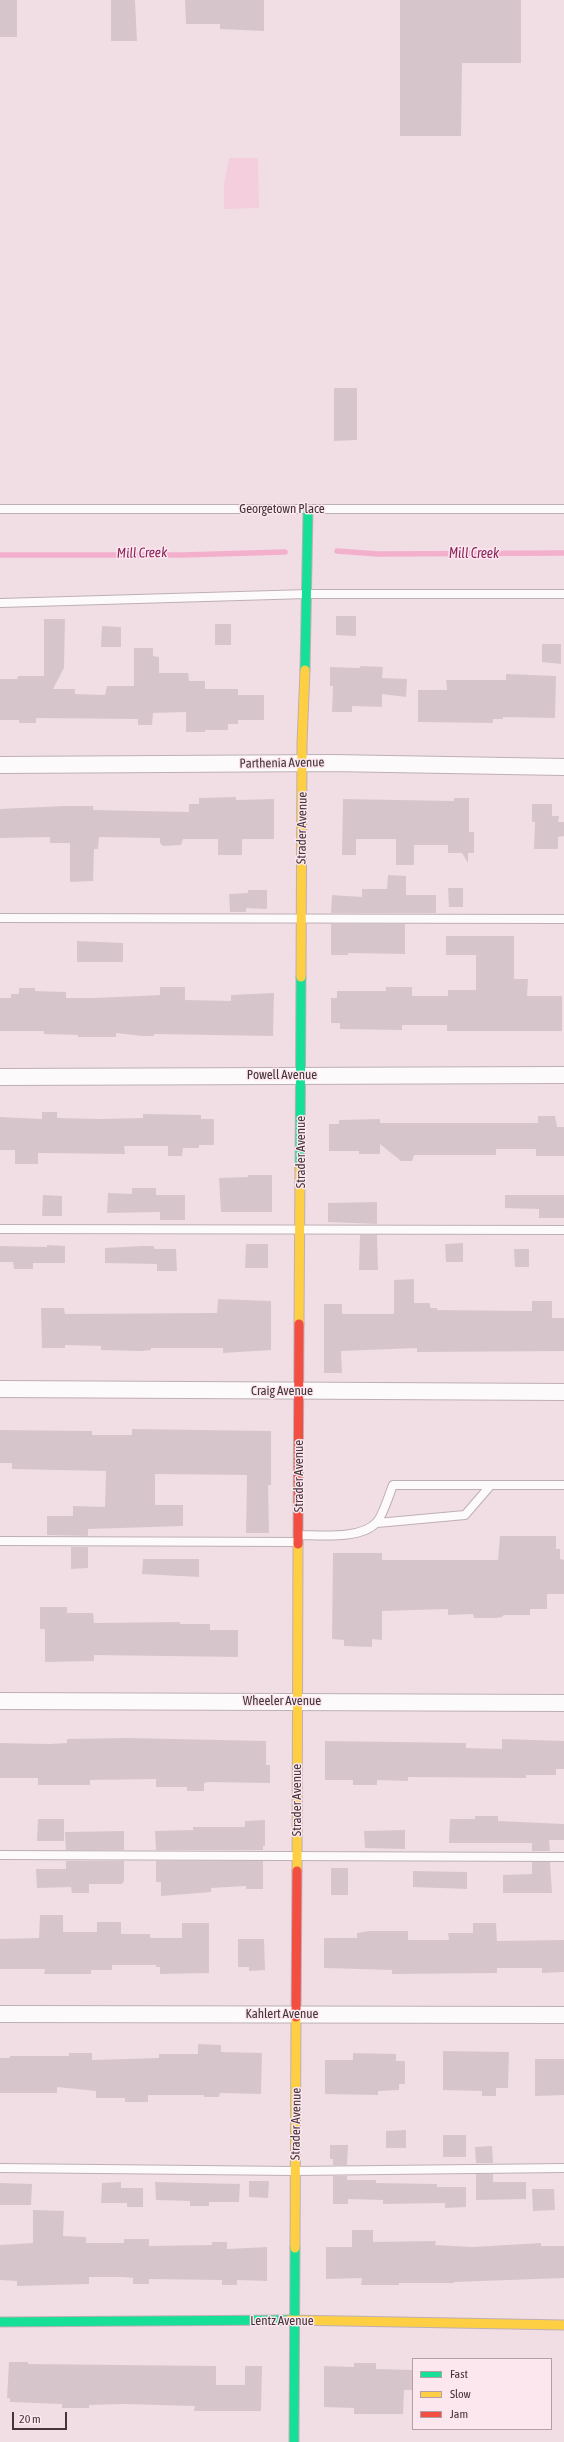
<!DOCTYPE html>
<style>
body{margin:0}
#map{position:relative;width:564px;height:2442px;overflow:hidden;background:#f1dee5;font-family:"Asap Condensed",sans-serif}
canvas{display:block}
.legend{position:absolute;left:412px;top:2358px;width:140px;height:72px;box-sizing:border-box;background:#fde7ef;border:1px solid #b3a0a7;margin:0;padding:5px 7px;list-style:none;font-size:12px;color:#43353a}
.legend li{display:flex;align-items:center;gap:8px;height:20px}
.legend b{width:20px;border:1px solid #b3a0a7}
.scale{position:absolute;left:12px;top:2412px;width:55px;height:18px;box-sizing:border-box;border:2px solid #43353a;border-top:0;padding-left:5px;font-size:12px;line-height:14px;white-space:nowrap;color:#43353a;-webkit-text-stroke:3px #fde7ef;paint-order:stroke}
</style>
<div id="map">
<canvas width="564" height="2442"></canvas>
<ul class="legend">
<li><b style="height:5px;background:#16e098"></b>Fast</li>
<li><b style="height:5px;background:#ffcf43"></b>Slow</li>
<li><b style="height:5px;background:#f24e42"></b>Jam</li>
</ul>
<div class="scale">20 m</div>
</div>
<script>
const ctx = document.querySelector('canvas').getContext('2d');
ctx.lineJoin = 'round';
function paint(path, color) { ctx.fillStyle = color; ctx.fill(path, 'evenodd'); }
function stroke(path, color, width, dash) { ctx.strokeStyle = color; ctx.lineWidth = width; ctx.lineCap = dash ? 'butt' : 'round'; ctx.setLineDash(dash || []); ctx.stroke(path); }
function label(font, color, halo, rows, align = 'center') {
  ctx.font = font + ' "Asap Condensed",sans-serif'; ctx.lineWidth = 3; ctx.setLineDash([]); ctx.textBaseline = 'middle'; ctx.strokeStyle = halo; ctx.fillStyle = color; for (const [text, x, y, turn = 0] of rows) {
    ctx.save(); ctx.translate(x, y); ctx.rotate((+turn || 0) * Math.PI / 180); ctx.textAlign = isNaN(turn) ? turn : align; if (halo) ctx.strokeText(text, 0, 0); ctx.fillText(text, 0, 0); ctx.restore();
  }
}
const green = new Path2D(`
 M229,158H258L259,208L224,209V184Z`);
const stream = new Path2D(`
 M337,551L378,554L564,553
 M0,555H182L285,552`);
const building = new Path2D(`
 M0,0H17V37H0Z
 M111,0H135L137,41H111Z
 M185,0H264V31L220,29V24H186Z
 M400,0H521V63H462L461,136H400Z
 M334,388H357V440L334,441Z
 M336,616H356V636L336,635Z
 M44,619H65L64,668L53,689H75V694L105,695L107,686H134V648H153V656L159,657V673H188L189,681H205V689H238V695H264V720H238V724H228V730H205V732H186V712L153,713L152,725H138V719L36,718V723H19V720H0V679H17L18,676H44Z
 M215,624H231V645H215Z
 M102,626L121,627V647H101Z
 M542,644H561V664L542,662Z
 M360,666L383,667L382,678L407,679L406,697L382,694V707L352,706V712H332L333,686H330V667L360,668Z
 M506,674L556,676L555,718L503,717V719H493V723L418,722V690H447L446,680H506Z
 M236,797V800L274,799V839H242V855H218V839H183L181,845L163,846L160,843V838L99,837L98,849H94L93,881L70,882V843H50V837L0,838V809L64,806H93V810L189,812V804H199V798Z
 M454,798H469V832H474V853H468V863L462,853H448V845H414V865H396V839H356V855H342L343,799L454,801Z
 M532,804H552V816H559L558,822H564V836L558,837V849H534L535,822H532Z
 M388,875L406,876V895H436V913H331L332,895L362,897V889H387Z
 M448,888H463V907H449Z
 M248,890H267V909L246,908V912H230L229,894L248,893Z
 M331,924H405V954L348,953V955H331Z
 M446,936H514V979H528L527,996H562V1031H447V1025H402V1030L340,1029V1023H331V998H337V991H386V987H412V996H448V990H476V955H446Z
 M77,941L123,943V962H77Z
 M160,987H185V1000L231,1001V995L274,993L273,1036L154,1034V1036H142L116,1033V1037H78V1035L44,1034V1031H0V998H11V994H19V988H35V991L66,992V998H95L160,995Z
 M42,1112H57V1118L101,1119L143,1118V1114L201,1115V1119H214V1145H199V1148H183L182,1156H168V1146H124L125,1154L38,1153V1164H15V1150H0V1117L42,1119Z
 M538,1116H555L557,1127H564V1156H536V1149H496V1155H414L412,1161H401L380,1144V1154H359V1151H329V1124H339V1120L380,1119V1123H538Z
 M248,1175H272V1212H221L219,1178L248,1177Z
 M132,1188H156V1195H185V1220H160V1212L107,1213L108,1193L132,1194Z
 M43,1195L62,1196V1216H42Z
 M505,1195H564V1218H539V1209L505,1208Z
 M377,1202V1224L328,1222V1203Z
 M360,1235H377L378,1270H359Z
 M463,1243V1262H446L445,1244Z
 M246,1244H268V1268H245Z
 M47,1245L65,1246V1263H33V1269H14L13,1262H0V1246L47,1247Z
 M141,1246H154V1249H176L177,1271H157V1264L105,1263V1248Z
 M514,1249H529V1267H515Z
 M414,1279V1303H430V1308H437V1310L532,1311V1301H552V1318H564V1351L417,1352V1348L341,1351L342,1373H324V1304H342V1314H394V1280Z
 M218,1299L271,1301V1350L223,1353V1348H151V1350L142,1351L101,1350V1346L65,1345V1348H42L41,1308H64L65,1314L217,1313Z
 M132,1429L271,1431V1485H268L269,1533H246L247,1475L155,1474V1505H183V1526L88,1529V1536L47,1535V1516H73V1506L105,1507L106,1471L12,1469V1463H0V1430L92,1431V1435H132Z
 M500,1536H556V1549H560V1559L564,1560V1594H547V1609H530V1615H504L502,1617L496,1618H474L473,1614L448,1615V1609L382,1611V1640L372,1639V1647L344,1646V1640L332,1639L333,1553H382V1560H498Z
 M71,1547H88V1568L71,1569Z
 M143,1559H199V1577L142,1574Z
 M40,1607H67V1613H93L94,1623L180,1622V1624H210V1630H238V1657L94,1655V1661L45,1662V1629H40Z
 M128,1738L266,1741V1765H270V1783L208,1782L204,1783V1791H187V1787H156V1779L90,1780V1785H38V1778H0V1743L50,1744L67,1743V1739Z
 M502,1739L564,1741V1769H556V1775H526V1778L408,1777V1781L377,1780V1785H353V1780H325V1741L466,1743V1748L502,1749Z
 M475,1816H498V1821L564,1824V1840H549L550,1851H532V1843H449L450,1819H475Z
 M38,1819H64V1841H37Z
 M265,1820V1846H263V1850H156L155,1831L193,1830V1827H245V1821Z
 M405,1830V1849L365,1848L364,1831Z
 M124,1831V1850H66L65,1832Z
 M66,1861H124V1881L122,1884H89V1893H72L71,1887L37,1888L36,1869H66Z
 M156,1861H263V1889H246V1886L211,1888V1892L161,1896V1882H156Z
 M532,1862H550L552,1893H503V1875L532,1874Z
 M331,1868H348V1895H331Z
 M413,1871L467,1872V1889L413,1887Z
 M40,1915H63V1932H97V1922H121V1934H150V1938H182V1923H209V1973L160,1974V1967H156V1965H112V1970H91V1974H44L45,1969H0V1939L39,1938Z
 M473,1923H496L497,1941L564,1940V1972L542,1973V1968H497V1973L392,1974V1970L324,1968V1938H357V1933L369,1931H408V1940H449L448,1933H473Z
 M238,1939H264L265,1970L249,1971V1967H238Z
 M198,2044L221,2045V2052L262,2053L261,2094L220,2093L219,2097H204V2095H148V2102H125V2098H96V2091L57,2087V2093H0V2058H10V2056H69V2053H92V2060L159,2058V2054H198Z
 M443,2051L509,2052L508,2088H496V2096H482V2091L443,2090Z
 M353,2053L396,2054V2061H405V2084H399V2090L378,2091V2095L325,2094V2060H353Z
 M535,2059H564V2095L535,2096Z
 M406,2130V2148H386V2131Z
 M443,2135H466V2157H443Z
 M330,2145H348L347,2165H333V2159H330Z
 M492,2146L493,2163H476L475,2147Z
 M476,2174H493V2182H526V2199L476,2200Z
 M333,2176H347V2180H376V2183L437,2184V2187H466V2207L445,2208V2203L383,2204V2200L348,2199V2204H333Z
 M249,2181H269L268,2198L249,2197Z
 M121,2182V2188H143V2207H127V2203H101L102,2183Z
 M155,2182L240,2184L239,2202H209V2206H190V2201L156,2200Z
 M0,2183L32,2184L31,2205H0Z
 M532,2189H554L555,2210L533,2211Z
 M33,2210L64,2211L63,2236L86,2237V2243H124V2239H149V2246L212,2245V2242H227V2249L267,2247V2281L237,2280V2285H222V2280L149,2279V2284H133V2278L124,2277H89V2284L17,2286V2281L0,2280V2245L33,2243Z
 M352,2230H373V2242L436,2241L435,2245L473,2247L541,2243V2246H564V2278L454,2282V2283H399V2285H361L362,2278L326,2279V2247H352Z
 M9,2362H28V2364L216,2366V2385H245V2366H262L261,2411H194L195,2406L124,2404L89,2405V2408H62V2404L10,2402V2398H7Z
 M354,2363H376V2369L413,2370V2390H404L403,2414H354V2408L324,2407V2366L354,2367Z`);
const lane = new Path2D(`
 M0,509H564
 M0,603L308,594H564
 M0,918L564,919
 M0,1229L564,1230
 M377,1523L465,1515L490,1486
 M299,1535C320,1535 361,1540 377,1522C383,1515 389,1495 393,1485H564
 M0,1541L298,1542
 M0,1855L564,1857
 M0,2168L295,2171L564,2168`);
const street = new Path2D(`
 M0,765L331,763L564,767
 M0,1077L564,1075
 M0,1389L564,1392
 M0,1701L564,1703
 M0,2014L564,2015`);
const fast = new Path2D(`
 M305,670L308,510
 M300,1168L301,977
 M0,2322L289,2320
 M294,2442L295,2248`);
const slow = new Path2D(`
 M301,977L302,743L305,670
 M299,1324L300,1168
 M297,1871L298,1544
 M295,2248L296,2017
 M289,2320L564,2325`);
const jam = new Path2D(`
 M298,1544L299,1324
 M296,2017L297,1871`);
const streetNames = [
 ["Georgetown Place",282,509],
 ["Parthenia Avenue",282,763,-1],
 ["Strader Avenue",302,828,-89],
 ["Powell Avenue",282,1075],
 ["Strader Avenue",301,1152,-90],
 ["Craig Avenue",282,1391],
 ["Strader Avenue",299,1476,-90],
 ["Wheeler Avenue",282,1701],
 ["Strader Avenue",297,1800,-90],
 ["Kahlert Avenue",282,2014],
 ["Strader Avenue",296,2124,-89],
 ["Lentz Avenue",282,2321]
];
const waterNames = [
 ["Mill Creek",142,553,-1],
 ["Mill Creek",474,554]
];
paint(green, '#f4cedd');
stroke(stream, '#f3b0cd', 5.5);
paint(building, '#d6c6cc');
stroke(lane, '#beafb5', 10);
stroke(street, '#beafb5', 18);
stroke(fast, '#beafb5', 11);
stroke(slow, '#beafb5', 11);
stroke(jam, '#beafb5', 11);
stroke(lane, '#fdfafb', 8);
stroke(street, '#fdfafb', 16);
stroke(fast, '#16e098', 9);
stroke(slow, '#ffcf43', 9);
stroke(jam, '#f24e42', 9);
label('13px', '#43353a', '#fde7ef', streetNames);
label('italic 14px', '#8a265b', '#fde7ef', waterNames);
</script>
